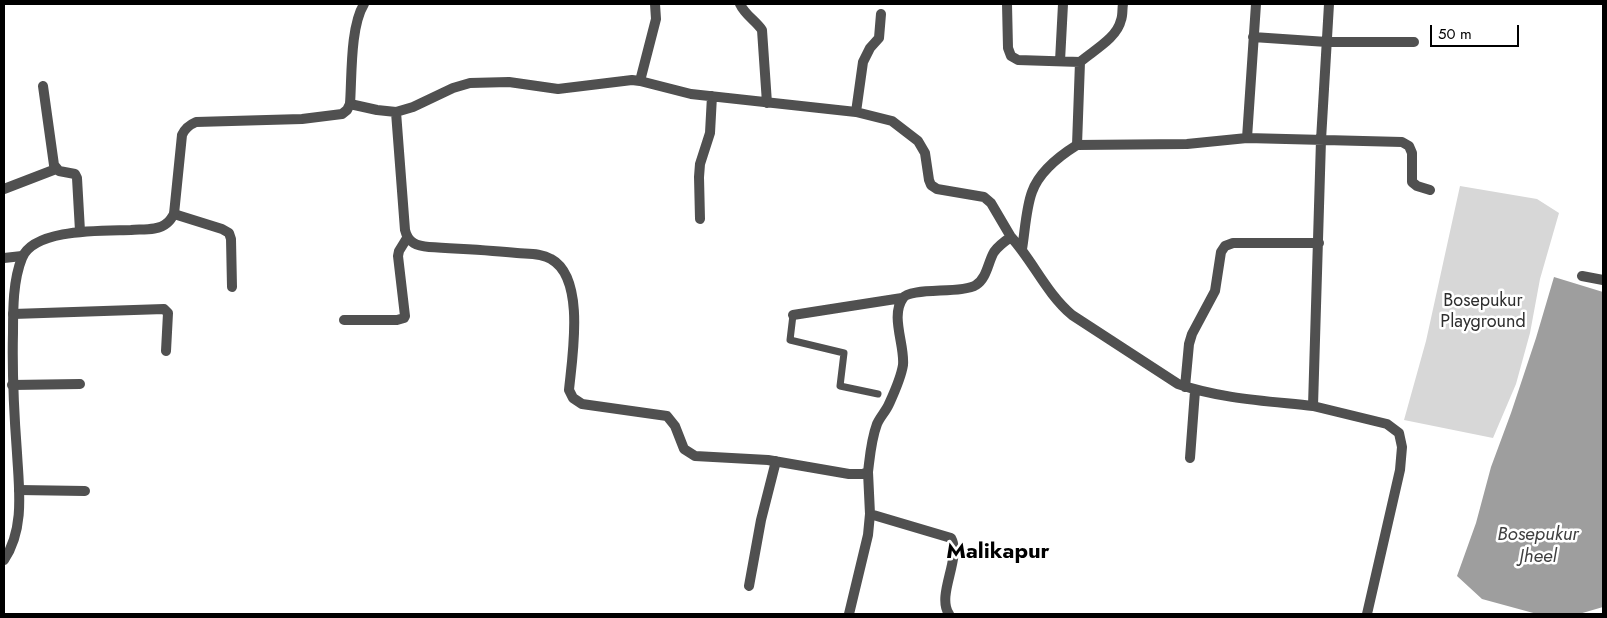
<!DOCTYPE html>
<style>
body{margin:0}
#map{position:relative;width:1607px;height:618px;overflow:hidden;background:#fff;font-family:Jost,sans-serif}
canvas{display:block}
.frame{position:absolute;inset:0;border:5px solid #000;pointer-events:none}
.scale{position:absolute;left:1430px;top:25px;width:89px;height:22px;box-sizing:border-box;border:2px solid #000;border-top:0;padding-left:6px;font-size:15px;line-height:18px;white-space:nowrap;color:#000;-webkit-text-stroke:4px #fff;paint-order:stroke}
</style>
<div id="map">
<canvas width="1607" height="618"></canvas>
<div class="frame"></div>
<div class="scale">50 m</div>
</div>
<script>
const ctx = document.querySelector('canvas').getContext('2d');
ctx.lineJoin = 'round';
function paint(path, color) { ctx.fillStyle = color; ctx.fill(path, 'evenodd'); }
function stroke(path, color, width, dash) { ctx.strokeStyle = color; ctx.lineWidth = width; ctx.lineCap = dash ? 'butt' : 'round'; ctx.setLineDash(dash || []); ctx.stroke(path); }
function label(font, color, halo, rows, align = 'center') {
  ctx.font = font + ' Jost,sans-serif'; ctx.lineWidth = 5; ctx.setLineDash([]); ctx.textBaseline = 'middle'; ctx.strokeStyle = halo; ctx.fillStyle = color; for (const [text, x, y, turn = 0] of rows) {
    ctx.save(); ctx.translate(x, y); ctx.rotate((+turn || 0) * Math.PI / 180); ctx.textAlign = isNaN(turn) ? turn : align; if (halo) ctx.strokeText(text, 0, 0); ctx.fillText(text, 0, 0); ctx.restore();
  }
}
const green = new Path2D(`
 M1460,186L1537,199L1559,213L1540,279L1530,333L1516,384L1493,438L1404,420L1426,341Z`);
const water = new Path2D(`
 M1554,277L1603,292V607L1579,614H1537L1482,599L1457,576L1476,523L1491,467L1511,413L1536,338Z`);
const service = new Path2D(`
 M793,315L790,340L844,353L840,386L878,394`);
const minor = new Path2D(`
 M740,4C745,15 755,20 762,30L767,103
 M1007,4L1008,48L1011,56L1018,60L1080,62C1094,50 1117,38 1121,20C1123,15 1122,9 1123,4
 M1329,4L1321,140L1313,406L1387,424L1399,433L1402,447L1400,470L1367,614
 M1253,37L1327,42H1414
 M1060,61L1063,4
 M640,81L656,19L655,4
 M43,86L54,165L59,171L75,174L77,178L80,231
 M350,104L377,110L396,112L405,230C408,243 417,246 429,247C458,249 488,250 517,253C528,254 541,253 551,259C586,278 572,358 569,390L573,398L582,404L667,416L675,426L684,449L695,456L768,460L849,474H863L868,472C870,456 871,440 877,424C880,417 886,411 889,404C894,393 901,378 903,365C905,345 890,316 903,298C910,287 963,294 976,285C987,278 988,262 994,252C999,245 1005,241 1011,237C1033,261 1046,293 1072,315L1178,384C1221,399 1268,401 1313,406
 M396,112L413,107L453,88L470,83L509,82L558,89L632,80L640,81L691,94L856,112L892,121L918,141L925,153L929,180L931,185L937,189L984,197L991,203L1011,237
 M856,112L863,62L870,48L879,38L881,14
 M1247,138L1256,4
 M1077,145L1080,62
 M4,189L56,169
 M174,214L222,229L229,233L231,239L232,287
 M700,219L699,177L700,164L710,133L712,96
 M1022,249C1025,231 1026,208 1032,192C1039,172 1061,155 1077,145L1187,144L1247,138L1402,142L1409,146L1412,153V182L1417,186L1430,190
 M4,258L22,256
 M1582,276L1603,280
 M13,314L164,309L168,313L166,351
 M793,315L902,298
 M344,320H397L404,318L405,316L398,256L399,251L407,238
 M12,385L80,384
 M1185,387L1189,344L1192,334L1215,291L1221,252L1225,246L1233,243H1319
 M1190,458L1195,391
 M19,490L85,491
 M870,514L951,538C962,558 936,595 949,614
 M749,586L761,520L776,461
 M849,614L868,535L870,514L868,472`);
const tertiary = new Path2D(`
 M4,560C25,529 19,489 17,453C14,413 12,373 13,333C13,309 13,280 22,258C34,228 104,231 131,230C142,229 158,231 167,223C170,221 172,217 174,214L182,135C185,128 189,125 196,122L302,119L342,114L347,110L350,104C352,76 350,27 364,4`);
const parkNames = [
 ["Bosepukur",1483,302],
 ["Playground",1483,323]
];
const waterNames = [
 ["Bosepukur",1538,535],
 ["Jheel",1538,557]
];
const districtNames = [
 ["Malikapur",998,553]
];
paint(green, '#d7d7d7');
paint(water, '#9e9e9e');
stroke(service, '#505050', 7);
stroke(minor, '#505050', 10);
stroke(tertiary, '#505050', 10);
label('18px', '#2e2e2e', '#fff', parkNames);
label('italic 19px', '#3f3f3f', '#fff', waterNames);
label('bold 22px', '#000', '#fff', districtNames);
</script>
